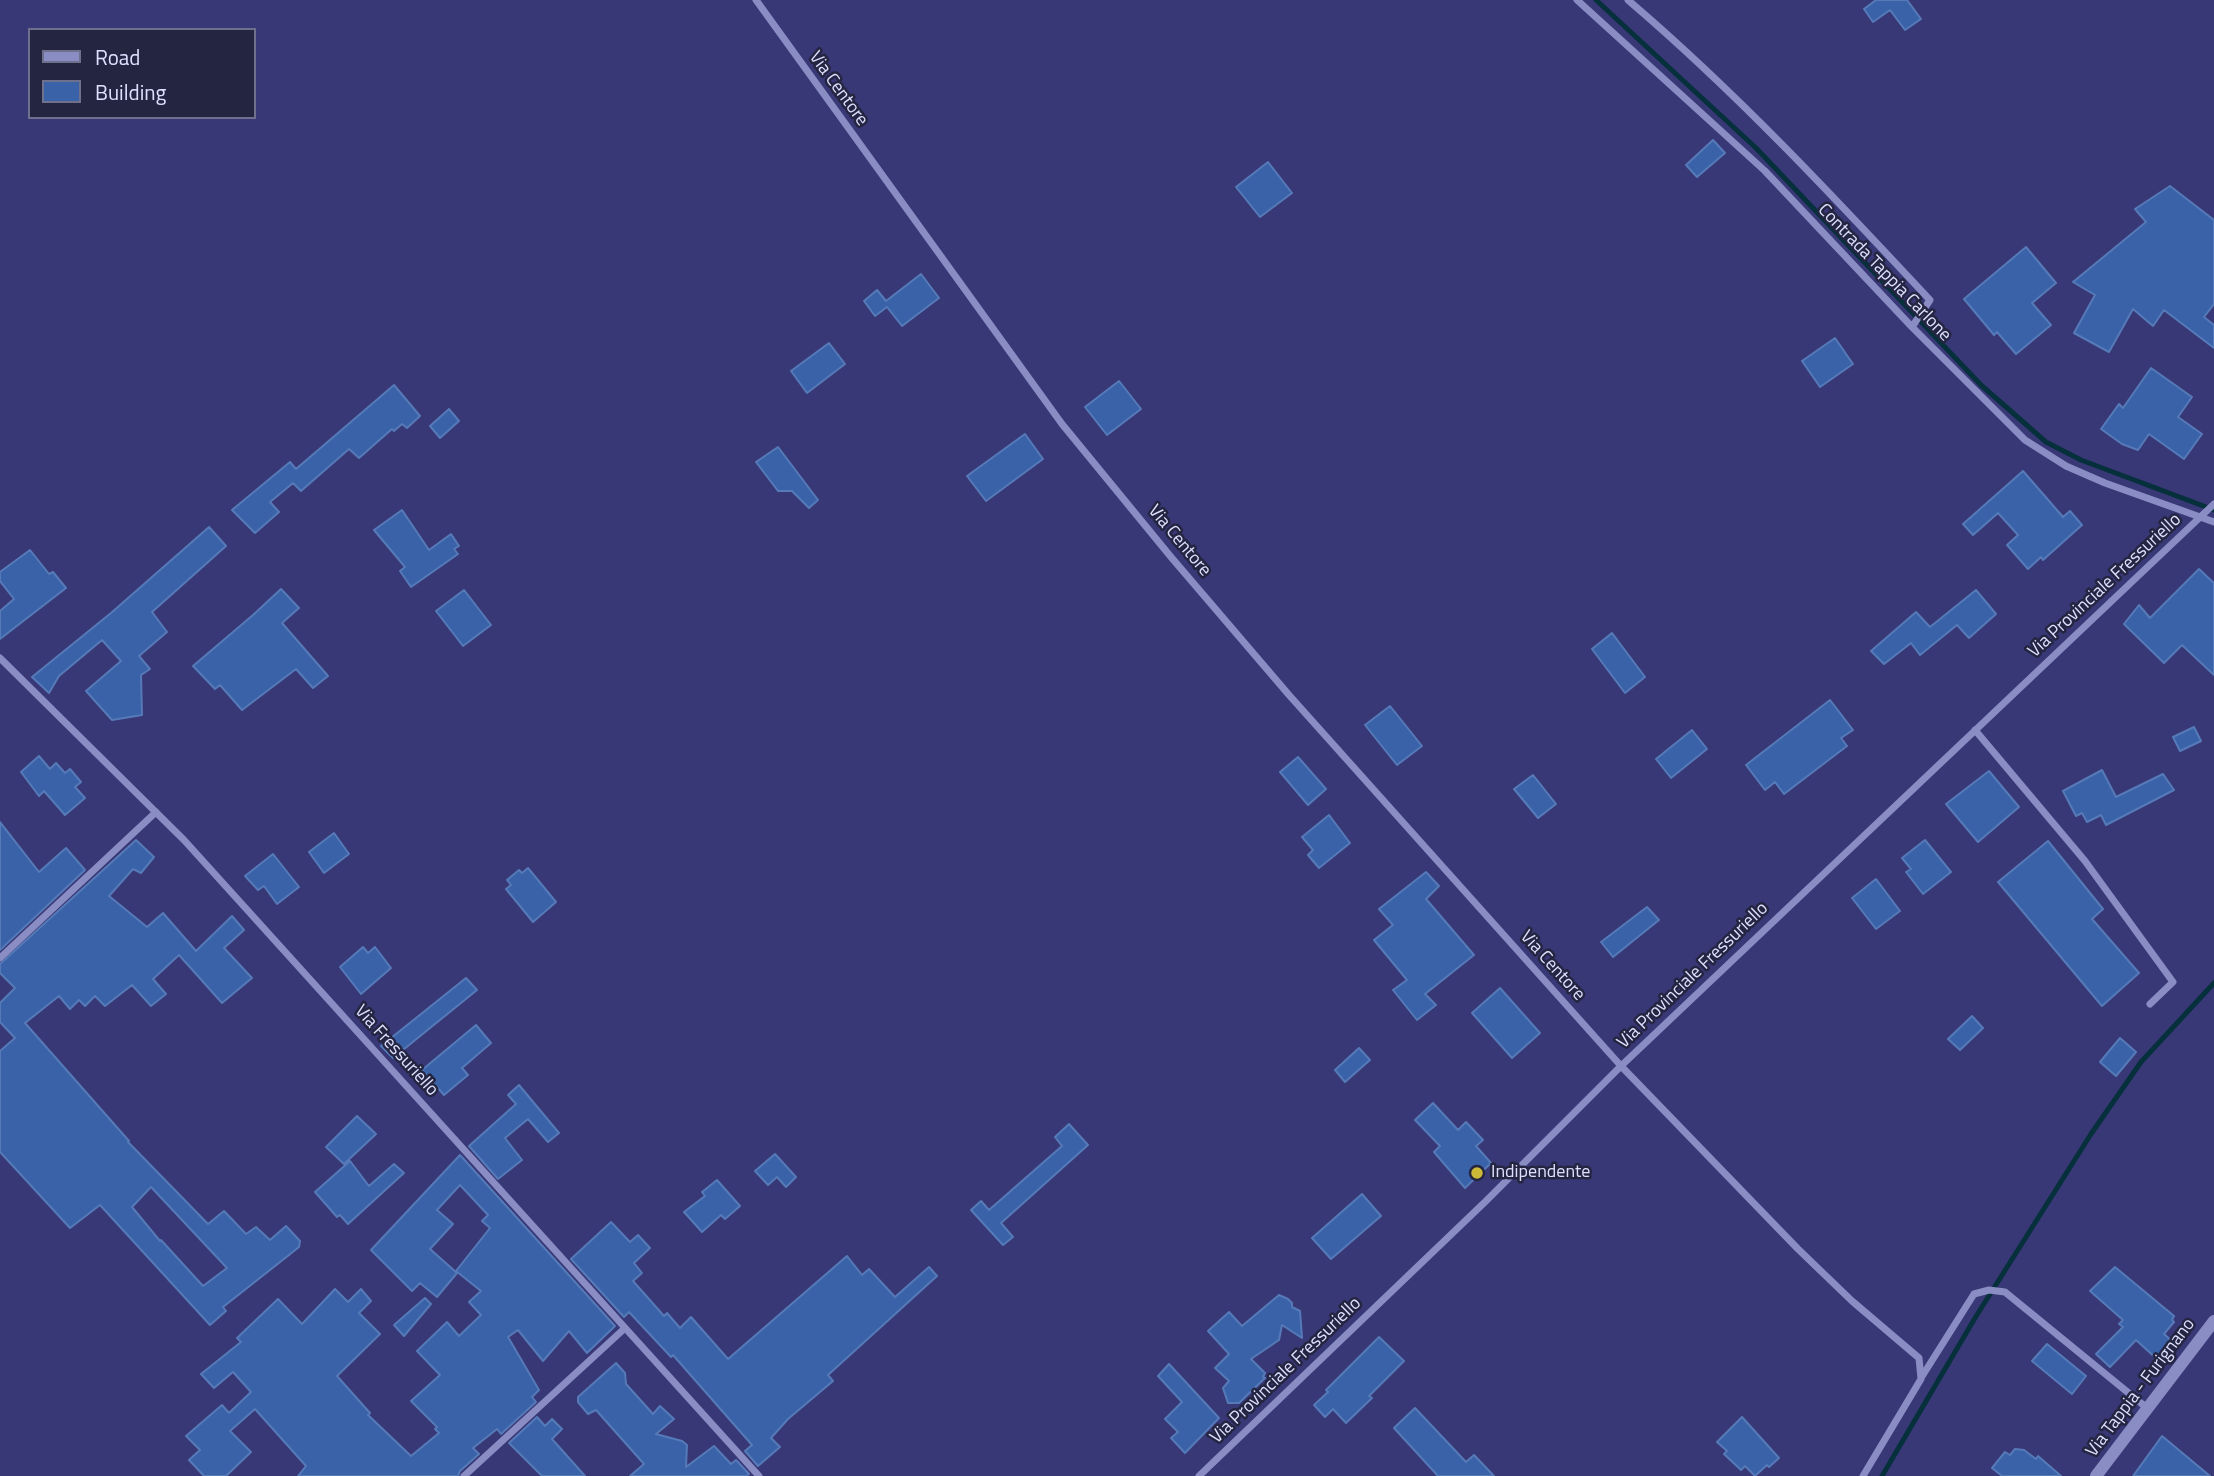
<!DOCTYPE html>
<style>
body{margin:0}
#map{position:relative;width:2214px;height:1476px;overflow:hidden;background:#393877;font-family:"Titillium Web",sans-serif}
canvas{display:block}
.legend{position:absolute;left:28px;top:28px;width:228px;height:91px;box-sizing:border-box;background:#242541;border:2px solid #6e708d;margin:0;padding:9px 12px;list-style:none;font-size:21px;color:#dde1ff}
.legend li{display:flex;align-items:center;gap:14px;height:35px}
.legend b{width:35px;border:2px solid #6e708d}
</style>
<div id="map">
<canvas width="2214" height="1476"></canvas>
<ul class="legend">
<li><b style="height:9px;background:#898dc4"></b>Road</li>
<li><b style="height:19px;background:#3a62a8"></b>Building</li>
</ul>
</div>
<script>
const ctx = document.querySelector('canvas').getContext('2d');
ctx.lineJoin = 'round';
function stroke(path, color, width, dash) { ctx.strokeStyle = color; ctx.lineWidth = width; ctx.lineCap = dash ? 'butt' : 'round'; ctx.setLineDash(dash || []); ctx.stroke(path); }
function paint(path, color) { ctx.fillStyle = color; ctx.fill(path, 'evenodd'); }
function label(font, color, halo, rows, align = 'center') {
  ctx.font = font + ' "Titillium Web",sans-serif'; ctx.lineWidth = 5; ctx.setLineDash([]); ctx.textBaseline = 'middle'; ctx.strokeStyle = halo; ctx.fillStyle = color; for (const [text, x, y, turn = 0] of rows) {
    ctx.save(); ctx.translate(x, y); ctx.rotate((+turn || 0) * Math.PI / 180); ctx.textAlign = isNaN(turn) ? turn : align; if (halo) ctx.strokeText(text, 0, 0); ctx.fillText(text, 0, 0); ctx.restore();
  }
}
const stream = new Path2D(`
 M1596,0L1756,148L1981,385L2046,442L2081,460L2214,510
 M1882,1476L1975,1318L2091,1134L2141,1062L2214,983`);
const building = new Path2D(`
 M1876,0H1907L1921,19L1905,30L1890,10L1873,22L1864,9Z
 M1713,140L1725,153L1697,177L1686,165Z
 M1268,162L1292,193L1260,217L1236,187Z
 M2170,186L2214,220V304L2204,317L2214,325V348L2164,310L2153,326L2133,309L2109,352L2074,333L2095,295L2073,282L2146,222L2135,209Z
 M2026,247L2056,283L2032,303L2051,325L2016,354L1997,332L1994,335L1964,299Z
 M921,274L939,298L902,326L887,307L875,316L864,301L877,290L886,301Z
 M1835,338L1853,364L1820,387L1802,361Z
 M829,343L845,364L807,393L791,371Z
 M2151,368L2192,397L2178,417L2202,434L2184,459L2149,434L2138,450L2122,444L2101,429L2119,404L2123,408Z
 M1119,381L1141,409L1107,435L1085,407Z
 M394,385L420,416L407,428L402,424L394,431L392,429L359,458L349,449L301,491L293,483L270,502L279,512L255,533L232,510L290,462L296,469Z
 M449,409L459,421L440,438L430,426Z
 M1025,434L1043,459L986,501L967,476Z
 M778,447L818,500L809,508L792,491H778L756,462Z
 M2023,471L2063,517L2070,511L2082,525L2043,560L2041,557L2028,569L2007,545L2018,535L1998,513L1973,535L1963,524Z
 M402,510L429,550L451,534L459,546L454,549L458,554L411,587L400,571L405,567L374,530Z
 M209,527L226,546L152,612L167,632L139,656L150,669L141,675L142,715L112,720L86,691L121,661L102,640L59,676L49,693L32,677L111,613Z
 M30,550L49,574L53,572L66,588L0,639V611L14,599L0,581V572Z
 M2199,569L2214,583V675L2182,645L2164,663L2124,624L2139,605L2150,618Z
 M281,589L299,608L282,623L328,676L313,688L296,669L242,710L220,685L215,689L193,666L253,615Z
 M464,590L491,625L463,646L436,611Z
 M1976,590L1996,614L1969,638L1957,625L1920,655L1911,643L1884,664L1871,651L1916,612L1930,627Z
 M1612,633L1645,677L1625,693L1592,649Z
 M1830,700L1853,730L1841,738L1847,746L1784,794L1775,782L1765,790L1746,765Z
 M1390,706L1422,746L1397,765L1365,725Z
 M2194,727L2201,741L2180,751L2173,737Z
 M1692,730L1707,749L1671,778L1656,759Z
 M39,756L50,769L56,763L65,773L70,769L81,782L75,787L85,798L65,815L44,791L39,796L21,772Z
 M1298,757L1326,789L1308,805L1280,772Z
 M2102,770L2116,797L2163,774L2174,790L2106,825L2101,815L2087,822L2082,813L2076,816L2063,791Z
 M1989,771L2019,807L1978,842L1946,804Z
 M1533,775L1556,804L1538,818L1514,789Z
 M1329,815L1350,843L1319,868L1308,855L1313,850L1302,837Z
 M0,822L39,872L66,848L85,870L0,950Z
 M334,833L349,854L324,873L309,852Z
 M136,840L154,857L141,873L133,869L109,896L147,927L163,913L196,951L232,916L244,930L224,948L252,978L222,1003L179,955L153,979L166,994L151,1006L132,985L105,1006L95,996L85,1006L79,1000L70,1009L59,996L25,1023L129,1141L128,1142L208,1224L224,1211L246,1234L256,1227L270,1240L286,1226L300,1241L299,1247L289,1255L223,1307L226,1311L210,1325L100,1205L70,1228L0,1152V1051L15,1038L0,1022V1003L15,988L0,973V964ZM151,1187L227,1268L203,1286L161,1240L160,1241L132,1207Z
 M1925,840L1951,872L1923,894L1906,872L1911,869L1902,858Z
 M2048,841L2103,909L2092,919L2139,973L2102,1006L1998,882Z
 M273,854L299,887L277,904L264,886L258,890L245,876Z
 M528,868L556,902L533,922L506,889L511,885L507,880L519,870L522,873Z
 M1426,872L1439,886L1426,899L1474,955L1425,994L1436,1005L1417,1020L1393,990L1407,980L1374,940L1393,925L1379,909Z
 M1876,879L1900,911L1876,929L1852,898Z
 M1647,907L1659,920L1613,957L1601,942Z
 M363,947L368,953L375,947L391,968L361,994L340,967Z
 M466,978L477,990L393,1058L381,1046Z
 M1500,988L1540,1033L1512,1058L1472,1013Z
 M1972,1016L1983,1028L1960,1050L1948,1039Z
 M476,1025L491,1043L462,1068L468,1075L444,1095L422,1070Z
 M2120,1038L2136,1052L2116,1076L2100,1062Z
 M1359,1048L1370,1060L1345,1082L1335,1070Z
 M519,1085L559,1133L548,1142L528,1119L505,1138L522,1160L498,1179L469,1146L516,1104L508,1095Z
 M1433,1103L1458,1130L1466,1122L1483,1140L1476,1146L1491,1163L1465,1188L1434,1152L1440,1146L1415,1120Z
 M357,1116L376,1134L344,1164L326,1147Z
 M1069,1124L1088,1145L1001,1223L1013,1237L1003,1245L971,1210L981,1201L989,1210L1062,1146L1055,1137Z
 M775,1154L796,1177L786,1187L777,1177L768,1185L755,1171Z
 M460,1155L615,1326L587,1353L569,1331L543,1361L518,1330L508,1337L539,1390L532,1397L536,1402L501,1434L497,1429L473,1448L479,1454L460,1471L458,1476H298L306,1466L255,1409L230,1431L251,1452L226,1476H204L189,1460L200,1450L186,1436L222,1405L229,1413L251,1392L233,1372L214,1388L201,1374L241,1342L237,1338L278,1299L302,1324L335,1289L348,1302L361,1289L371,1301L359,1313L380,1334L337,1376L370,1413L368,1415L411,1456L439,1433L435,1429L437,1427L411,1401L440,1375L417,1351L447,1322L459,1336L481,1315L469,1302L481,1291L456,1271L490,1228L482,1221L488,1215L460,1185L437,1210L453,1224L430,1249L457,1273L437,1297L420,1283L412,1291L371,1250Z
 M350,1161L369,1186L394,1164L404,1173L348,1224L340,1215L337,1217L315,1192Z
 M717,1180L740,1206L725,1219L721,1215L702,1232L684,1212L705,1196L702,1192Z
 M1362,1194L1381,1216L1331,1259L1312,1238Z
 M611,1222L630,1242L638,1235L650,1248L634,1263L642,1273L633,1281L664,1316L667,1313L680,1328L691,1317L728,1359L847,1256L862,1275L869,1269L895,1297L929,1267L937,1276L828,1375L833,1381L788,1419L771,1438L780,1447L758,1466L745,1451L752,1445L673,1355L671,1357L629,1312L624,1317L571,1259Z
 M2115,1267L2174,1316L2172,1320L2174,1322L2164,1334L2173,1342L2158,1360L2136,1340L2110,1367L2096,1354L2123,1327L2119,1324L2123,1320L2090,1291Z
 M1279,1295L1288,1299L1292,1303V1307L1300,1311L1302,1338L1282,1325L1279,1340L1251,1359L1265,1373L1263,1377L1265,1378L1239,1403H1228L1223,1388L1229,1381L1215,1368L1229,1354L1208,1331L1229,1312L1242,1326Z
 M425,1298L431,1304L404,1336L394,1325Z
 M1379,1337L1404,1361L1369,1396L1372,1398L1346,1423L1333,1409L1325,1417L1314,1405L1328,1392L1326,1390Z
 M2047,1344L2086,1376L2072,1394L2032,1361Z
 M616,1363L625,1373L626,1384L653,1414L660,1406L674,1419L656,1434L682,1441L687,1445L686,1467L714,1446L731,1464L736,1460L749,1474L747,1476H630L644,1464L596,1410L588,1414L578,1402V1397Z
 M1169,1364L1219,1418L1185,1453L1171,1438L1178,1432L1165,1419L1182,1402L1158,1376Z
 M1415,1408L1466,1462L1474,1455L1494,1476H1438L1394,1428Z
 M537,1417L545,1426L552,1419L562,1429L552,1439L585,1476H542L509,1443Z
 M1742,1417L1779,1458L1769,1467L1767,1465L1755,1476L1745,1466L1741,1470L1724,1454L1727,1451L1717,1442Z
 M2162,1436L2210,1476H2133Z
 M2015,1449L2024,1450L2036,1459L2038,1456L2061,1476H2002L1992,1468L2005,1452L2010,1455Z`);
const minor = new Path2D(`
 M756,0L1062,424L1171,557L1289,695L1621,1066L1798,1249L1852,1301L1919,1358L1921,1379L1863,1476
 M1577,0L1765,171L1912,327L2025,440L2066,466L2105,483L2214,522
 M1628,0C1737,93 1833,196 1930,300L1912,327
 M0,658L184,840L759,1476
 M1975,730L2085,861L2173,982L2150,1004
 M0,958L156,812
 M1921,1378L1974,1294L1989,1290L2005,1292L2147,1408
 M464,1476L625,1328
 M1199,1476L1486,1201L1621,1066L2214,504`);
const tertiary = new Path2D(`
 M2096,1476L2214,1321`);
const markers = [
 [1477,1173,7,"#ccb938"]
];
const streetNames = [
 ["Via Centore",838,89,54],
 ["Contrada Tappia Carlone",1884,273,46],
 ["Via Centore",1179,541,50],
 ["Via Provinciale Fressuriello",2105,586,-43],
 ["Via Centore",1552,966,48],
 ["Via Provinciale Fressuriello",1693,976,-44],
 ["Via Fressuriello",396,1051,48],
 ["Via Provinciale Fressuriello",1286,1371,-44],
 ["Via Tappia - Furignano",2141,1388,-53]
];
const poiNames = [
 ["Indipendente",1491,1173]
];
stroke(stream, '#06303b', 5);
paint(building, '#3a62a8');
stroke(building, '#567ab8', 2);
stroke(minor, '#898dc4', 7);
stroke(tertiary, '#898dc4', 12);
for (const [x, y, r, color] of markers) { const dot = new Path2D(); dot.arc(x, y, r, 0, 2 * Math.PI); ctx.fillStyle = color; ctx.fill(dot); stroke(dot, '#242541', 2.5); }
label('18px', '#dde1ff', '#242541', streetNames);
label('18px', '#dde1ff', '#242541', poiNames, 'left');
</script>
